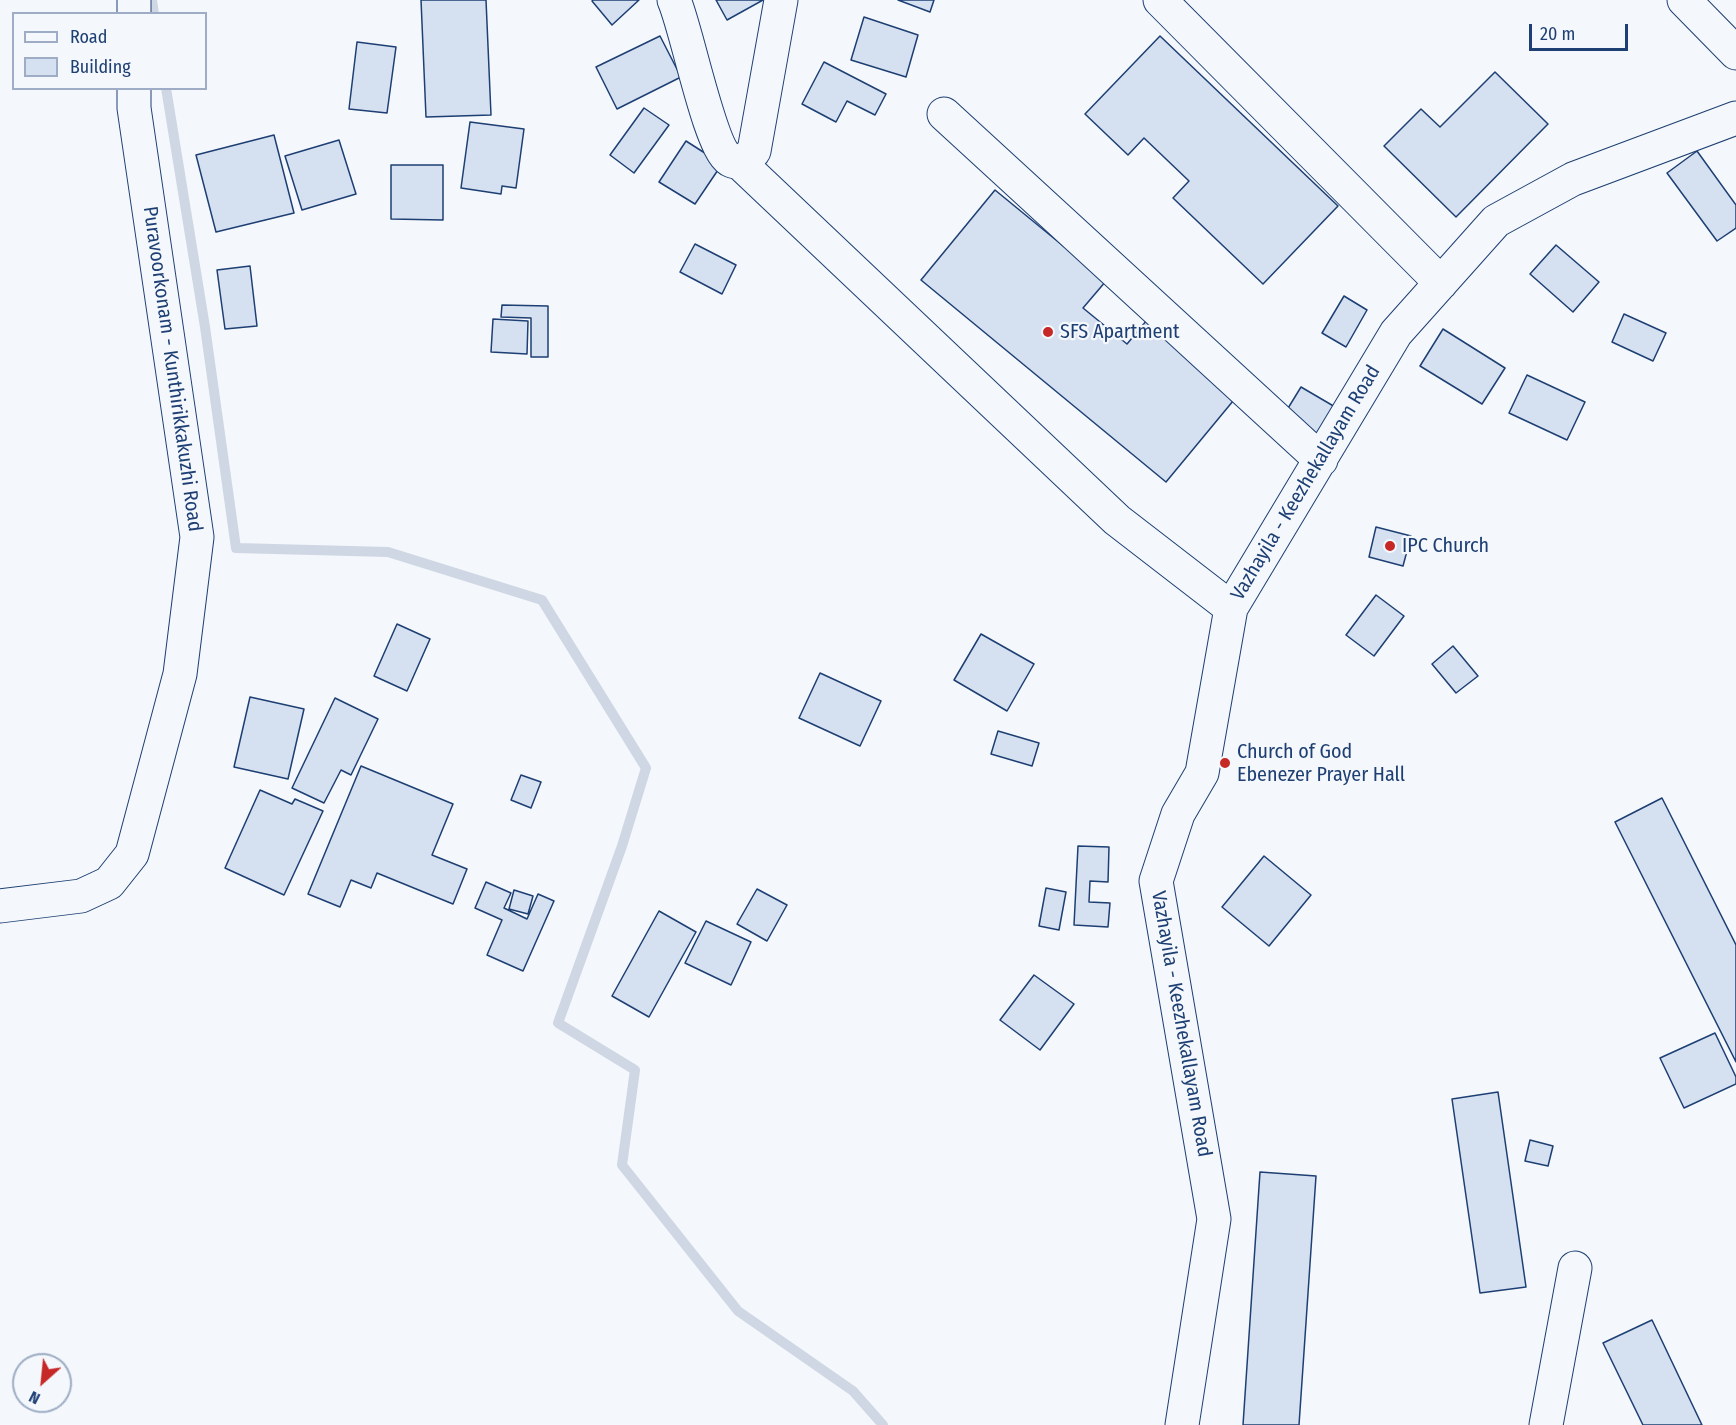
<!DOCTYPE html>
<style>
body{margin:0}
#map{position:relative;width:1736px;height:1425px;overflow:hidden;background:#f4f7fb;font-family:"Fira Sans Condensed",sans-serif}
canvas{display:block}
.legend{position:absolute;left:12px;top:12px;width:195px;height:78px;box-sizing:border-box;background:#f4f7fb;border:2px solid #9eadc5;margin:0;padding:8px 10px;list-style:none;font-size:18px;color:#1d3f73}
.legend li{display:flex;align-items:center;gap:12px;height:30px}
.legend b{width:30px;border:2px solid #9eadc5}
.north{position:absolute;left:12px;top:1353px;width:60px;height:60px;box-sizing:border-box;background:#f4f7fb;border:2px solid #9eadc5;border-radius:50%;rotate:207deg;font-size:16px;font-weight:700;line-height:24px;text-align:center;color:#1d3f73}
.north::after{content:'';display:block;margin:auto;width:21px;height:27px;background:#c62828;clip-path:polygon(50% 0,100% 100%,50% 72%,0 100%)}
.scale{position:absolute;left:1529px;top:24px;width:99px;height:27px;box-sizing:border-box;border:3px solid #1d3f73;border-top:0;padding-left:8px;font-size:18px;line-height:21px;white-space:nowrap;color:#1d3f73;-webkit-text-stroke:4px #f4f7fb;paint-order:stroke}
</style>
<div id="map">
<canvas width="1736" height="1425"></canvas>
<ul class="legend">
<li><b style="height:8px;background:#f4f7fb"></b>Road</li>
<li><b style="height:16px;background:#d5e0f0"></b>Building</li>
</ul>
<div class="north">N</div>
<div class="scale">20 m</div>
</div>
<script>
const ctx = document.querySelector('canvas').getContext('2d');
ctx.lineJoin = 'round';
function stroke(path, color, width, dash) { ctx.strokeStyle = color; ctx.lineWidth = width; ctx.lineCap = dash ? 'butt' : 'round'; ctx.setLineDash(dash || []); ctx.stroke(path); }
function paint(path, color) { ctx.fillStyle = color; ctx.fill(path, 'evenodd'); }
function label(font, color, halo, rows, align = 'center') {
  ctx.font = font + ' "Fira Sans Condensed",sans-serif'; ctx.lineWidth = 4.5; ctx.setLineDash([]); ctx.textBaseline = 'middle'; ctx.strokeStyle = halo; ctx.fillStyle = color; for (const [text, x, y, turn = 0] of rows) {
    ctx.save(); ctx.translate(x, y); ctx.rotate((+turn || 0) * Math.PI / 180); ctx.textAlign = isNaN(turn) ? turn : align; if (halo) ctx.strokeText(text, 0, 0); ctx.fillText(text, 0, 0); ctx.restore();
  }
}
const stream = new Path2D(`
 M152,0L154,14
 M166,88L205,327L236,548L388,552L542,600L646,768L622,846L558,1023L635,1070L622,1165L738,1311L853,1391L883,1425`);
const building = new Path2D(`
 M421,0H486L491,115L426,117Z
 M593,0H639L612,25L592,1Z
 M716,0H763L727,20Z
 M898,0H934L930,12Z
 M864,17L918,35L906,77L851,60Z
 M660,36L681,77L617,109L596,67Z
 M1160,36L1338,206L1263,284L1173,198L1189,181L1144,138L1128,155L1085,114Z
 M357,42L396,47L387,113L349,109Z
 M824,62L886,94L875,115L847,101L836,122L802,104Z
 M1495,72L1548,124L1456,217L1384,146L1421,109L1440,127Z
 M644,108L669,125L634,173L610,155Z
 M470,122L524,129L516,188L502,186L501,194L461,188Z
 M274,135L294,213L216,232L196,155Z
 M339,140L356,194L302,210L285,156Z
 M686,141L722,164L695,204L659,182Z
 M1697,151L1736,205V228L1717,241L1667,173Z
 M391,165H443V220L391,219Z
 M995,190L1106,281L1083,308L1127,344L1147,320L1238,395L1166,482L921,280Z
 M695,244L736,265L722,294L680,272Z
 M1556,245L1599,282L1573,312L1530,274Z
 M250,266L257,326L225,329L217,270Z
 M1344,296L1367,310L1346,347L1322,333Z
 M502,305L548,306V357H531V318L501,317Z
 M1624,314L1666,333L1653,361L1612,342Z
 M493,319L528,321L527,354L491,352Z
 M1443,329L1505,368L1482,404L1420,366Z
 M1527,375L1585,402L1567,440L1509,413Z
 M1301,387L1342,411L1323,442L1282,418Z
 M1376,527L1411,536L1403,566L1369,557Z
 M1376,595L1404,616L1374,656L1346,635Z
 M397,624L430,639L407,691L374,676Z
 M981,634L1034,664L1007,711L954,680Z
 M1453,646L1478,676L1456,693L1432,664Z
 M820,673L881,701L860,746L799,718Z
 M250,697L304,709L288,779L234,767Z
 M335,698L378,719L351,775L341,770L324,803L292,788Z
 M998,731L1039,743L1032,766L991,754Z
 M361,766L453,804L432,855L467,869L453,904L377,873L371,888L351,880L340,907L308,894Z
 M521,775L541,782L531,808L511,800Z
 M260,790L292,804L295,799L323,811L284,895L225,868Z
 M1662,798L1736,945V1062L1615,822Z
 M1078,846L1109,847L1108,882L1090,881L1089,902L1110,903L1108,927L1074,925Z
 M1264,856L1311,895L1269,946L1222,907Z
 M486,882L511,893L504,908L527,919L538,894L554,901L523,971L487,955L502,920L475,908Z
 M1046,888L1066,892L1059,930L1039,926Z
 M757,889L787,905L767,941L737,924Z
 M514,890L533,896L528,914L509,909Z
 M659,911L696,932L649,1017L612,996Z
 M706,921L751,942L731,985L685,963Z
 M1034,975L1074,1004L1040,1050L1000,1020Z
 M1715,1033L1736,1077V1084L1684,1108L1660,1058Z
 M1498,1092L1526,1287L1480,1293L1452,1099Z
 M1530,1140L1553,1146L1548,1166L1525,1161Z
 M1260,1172L1316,1176L1299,1425H1243Z
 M1652,1320L1702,1425H1643L1603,1343Z`);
const minor = new Path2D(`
 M134,0V14
 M674,0C687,29 709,147 730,160C739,165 748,158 754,151L781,0
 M1160,0L1441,283
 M1684,0L1736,53
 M944,114L1321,460
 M739,162L1117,520L1231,608
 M0,906L81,896L109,883L132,854L180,674L197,537L134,108V88
 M1182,1425L1214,1219L1156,881L1178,814L1202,773L1231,608L1396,333L1496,221L1573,179L1736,118
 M1546,1425L1575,1268`);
const markers = [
 [1048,332,6,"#c62828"],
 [1390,546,6,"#c62828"],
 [1225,763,6,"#c62828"]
];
const poiNames = [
 ["SFS Apartment",1060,332],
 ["IPC Church",1402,546],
 ["Church of God",1237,752],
 ["Ebenezer Prayer Hall",1237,775]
];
const streetNames = [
 ["Puravoorkonam - Kunthirikkakuzhi Road",172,369,82],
 ["Vazhayila - Keezhekallayam Road",1306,483,-59],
 ["Vazhayila - Keezhekallayam Road",1181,1024,80]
];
stroke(stream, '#cfd7e4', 10);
paint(building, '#d5e0f0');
stroke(building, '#1d3f73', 1.5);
stroke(minor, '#1d3f73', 35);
stroke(minor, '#f4f7fb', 33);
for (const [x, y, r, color] of markers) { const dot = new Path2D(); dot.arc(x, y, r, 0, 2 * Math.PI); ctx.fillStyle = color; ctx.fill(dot); stroke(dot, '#f4f7fb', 2); }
label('20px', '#1d3f73', '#f4f7fb', poiNames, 'left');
label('20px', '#1d3f73', '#f4f7fb', streetNames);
</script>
